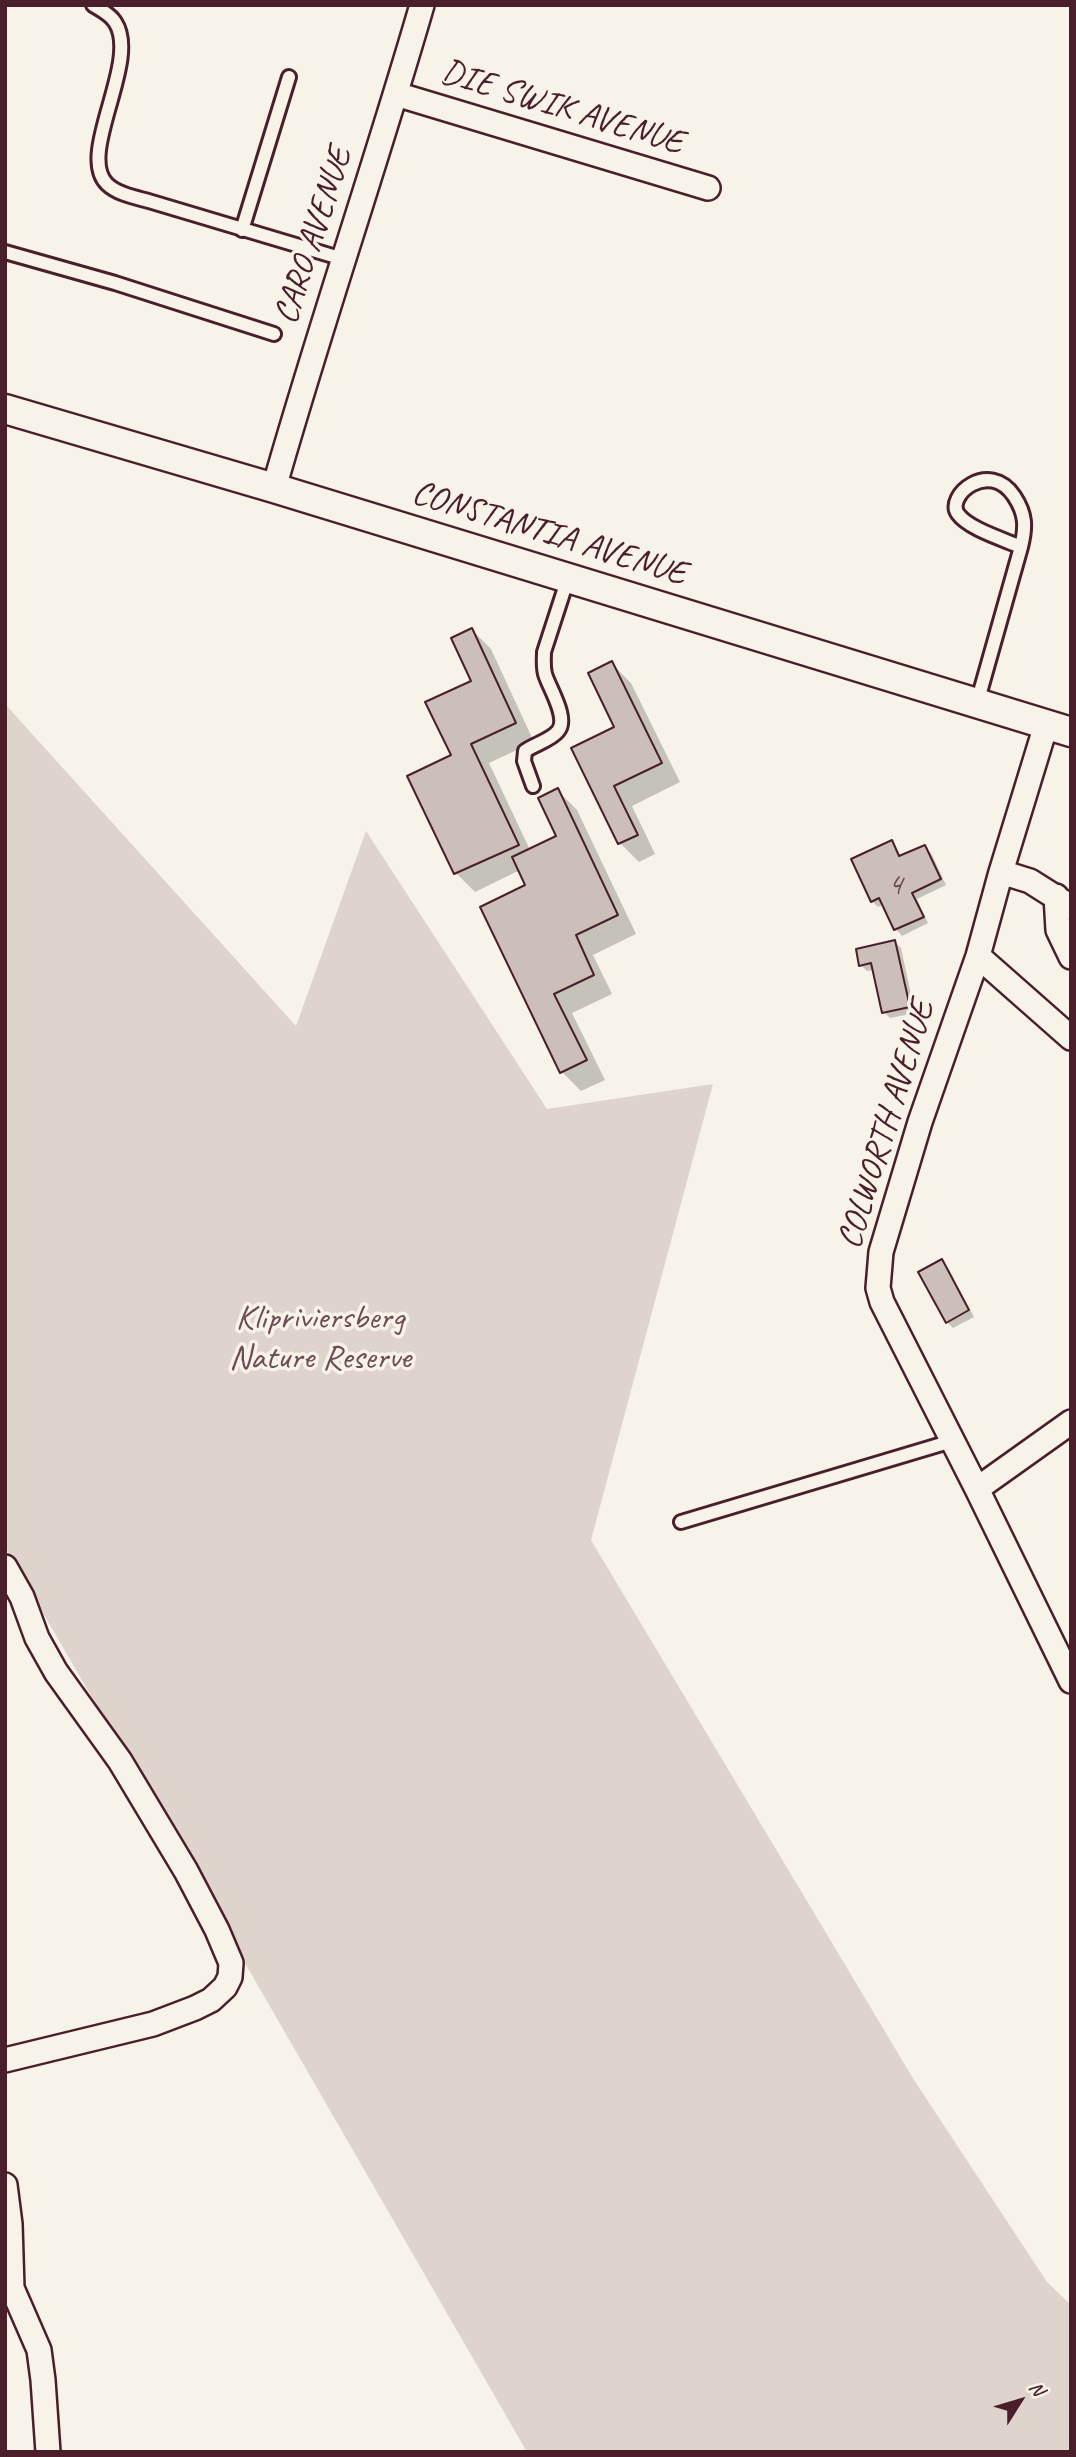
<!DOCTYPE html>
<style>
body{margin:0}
#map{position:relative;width:1076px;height:2457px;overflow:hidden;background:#f7f3e8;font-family:Caveat,sans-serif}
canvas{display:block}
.frame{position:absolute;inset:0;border:7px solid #4a1f2b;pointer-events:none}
.north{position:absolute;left:985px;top:2366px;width:70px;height:70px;-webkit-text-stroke:5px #f7f3e8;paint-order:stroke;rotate:53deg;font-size:19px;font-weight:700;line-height:28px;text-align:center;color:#4a1f2b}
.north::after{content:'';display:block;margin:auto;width:24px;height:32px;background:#4a1f2b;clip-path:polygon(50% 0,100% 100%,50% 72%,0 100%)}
</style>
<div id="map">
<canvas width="1076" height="2457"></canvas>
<div class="frame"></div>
<div class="north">N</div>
</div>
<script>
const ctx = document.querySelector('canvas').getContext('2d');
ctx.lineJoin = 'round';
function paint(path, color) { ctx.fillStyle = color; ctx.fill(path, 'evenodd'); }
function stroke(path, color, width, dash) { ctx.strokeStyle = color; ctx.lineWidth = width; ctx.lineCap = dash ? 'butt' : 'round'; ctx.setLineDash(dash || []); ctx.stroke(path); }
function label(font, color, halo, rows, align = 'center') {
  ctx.font = font + ' Caveat,sans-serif'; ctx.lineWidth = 7; ctx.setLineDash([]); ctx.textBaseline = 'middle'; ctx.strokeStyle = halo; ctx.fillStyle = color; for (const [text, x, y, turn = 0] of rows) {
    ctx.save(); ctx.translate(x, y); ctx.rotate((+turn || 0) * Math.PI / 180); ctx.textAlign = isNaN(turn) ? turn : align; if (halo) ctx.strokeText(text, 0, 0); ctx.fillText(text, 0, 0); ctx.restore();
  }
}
const green = new Path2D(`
 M5,704L296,1026L366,831L547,1109L713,1084L591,1540L914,2080L1047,2282L1071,2305V2452H527L5,1547Z`);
const shadow = new Path2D(`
 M472,630L491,649L534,742L489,763L530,850L558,837V791L577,810L636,934L593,955L612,994L572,1013L605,1080L581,1091L562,1072L482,908L527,886L520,872H516L475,892L456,873L454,756L473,681Z
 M612,664L631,683L680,782L632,806L655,854L639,862L620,843L573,749L617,727Z
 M891,842L902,857L924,847L931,853L946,885L917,899L928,923L902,936L896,929L884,904L878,907L872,901Z
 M895,942L901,948L915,1013L890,1018L884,1012L874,970L867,971L861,965Z
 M942,1262L948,1268L974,1317L953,1328L947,1322Z`);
const building = new Path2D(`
 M472,628L516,723L471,744L519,845L454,874L407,776L451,755L425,702L471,681L451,638Z
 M612,661L662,763L614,786L638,835L618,844L571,748L614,727L588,673Z
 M558,788L618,915L576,935L594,975L554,994L587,1060L560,1073L480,907L525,885L512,857L556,836L538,798Z
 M892,840L899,856L925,845L941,879L912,893L924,917L894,930L879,898L871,902L851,859Z
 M895,940L910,1007L882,1013L871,963L859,966L856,949Z
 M942,1259L969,1310L946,1323L918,1272Z`);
const service = new Path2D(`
 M93,5C101,10 110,14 115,22C141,61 76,154 107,184C118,195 139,198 152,202L343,259
 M242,230L289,77
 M5,252L115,283L274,334
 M977,703L1021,547C1026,527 1026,514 1014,496C989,459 945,496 958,514C969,529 1003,539 1021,547
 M533,786L524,761L525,751C535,744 551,740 558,731C569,718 549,688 545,674C543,666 544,659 544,652L568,578
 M681,1522L952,1441`);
const minor = new Path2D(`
 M396,94L708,188
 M274,488C320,326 375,167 422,5
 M1046,725L1001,872L978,956L920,1122L881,1252L878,1288L882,1302L977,1489L1071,1681
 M1001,872L1030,881L1071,907
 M1056,896L1058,930L1071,957
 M978,956L1071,1038
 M977,1489L1071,1422
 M5,1567L22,1597L37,1638L56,1672L120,1761L186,1871L217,1930L231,1963L230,1977L225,1987L211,2000L195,2008L153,2024L5,2060
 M5,2185L10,2224L12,2288L39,2350L43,2380L48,2452`);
const tertiary = new Path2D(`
 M5,409L274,488L1071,732`);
const numberNames = [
 ["4",895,886]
];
const streetNames = [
 ["DIE SWIK AVENUE",562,108,17],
 ["CARO AVENUE",314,236,-72],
 ["CONSTANTIA AVENUE",549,534,17],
 ["COLWORTH AVENUE",887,1125,-73]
];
const parkNames = [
 ["Klipriviersberg",320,1319],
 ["Nature Reserve",320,1359]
];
paint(green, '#ded4cc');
paint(shadow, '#0003');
paint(building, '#ccbfb9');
stroke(building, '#4a1f2b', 2);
stroke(service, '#4a1f2b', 18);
stroke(minor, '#4a1f2b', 28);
stroke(tertiary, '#4a1f2b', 33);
stroke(service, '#f7f3e8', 12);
stroke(minor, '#f7f3e8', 23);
stroke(tertiary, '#f7f3e8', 28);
label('32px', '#6a474e', null, numberNames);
label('35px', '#4a1f2b', '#f7f3e8', streetNames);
label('35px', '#6f4c53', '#f7f3e8', parkNames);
</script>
